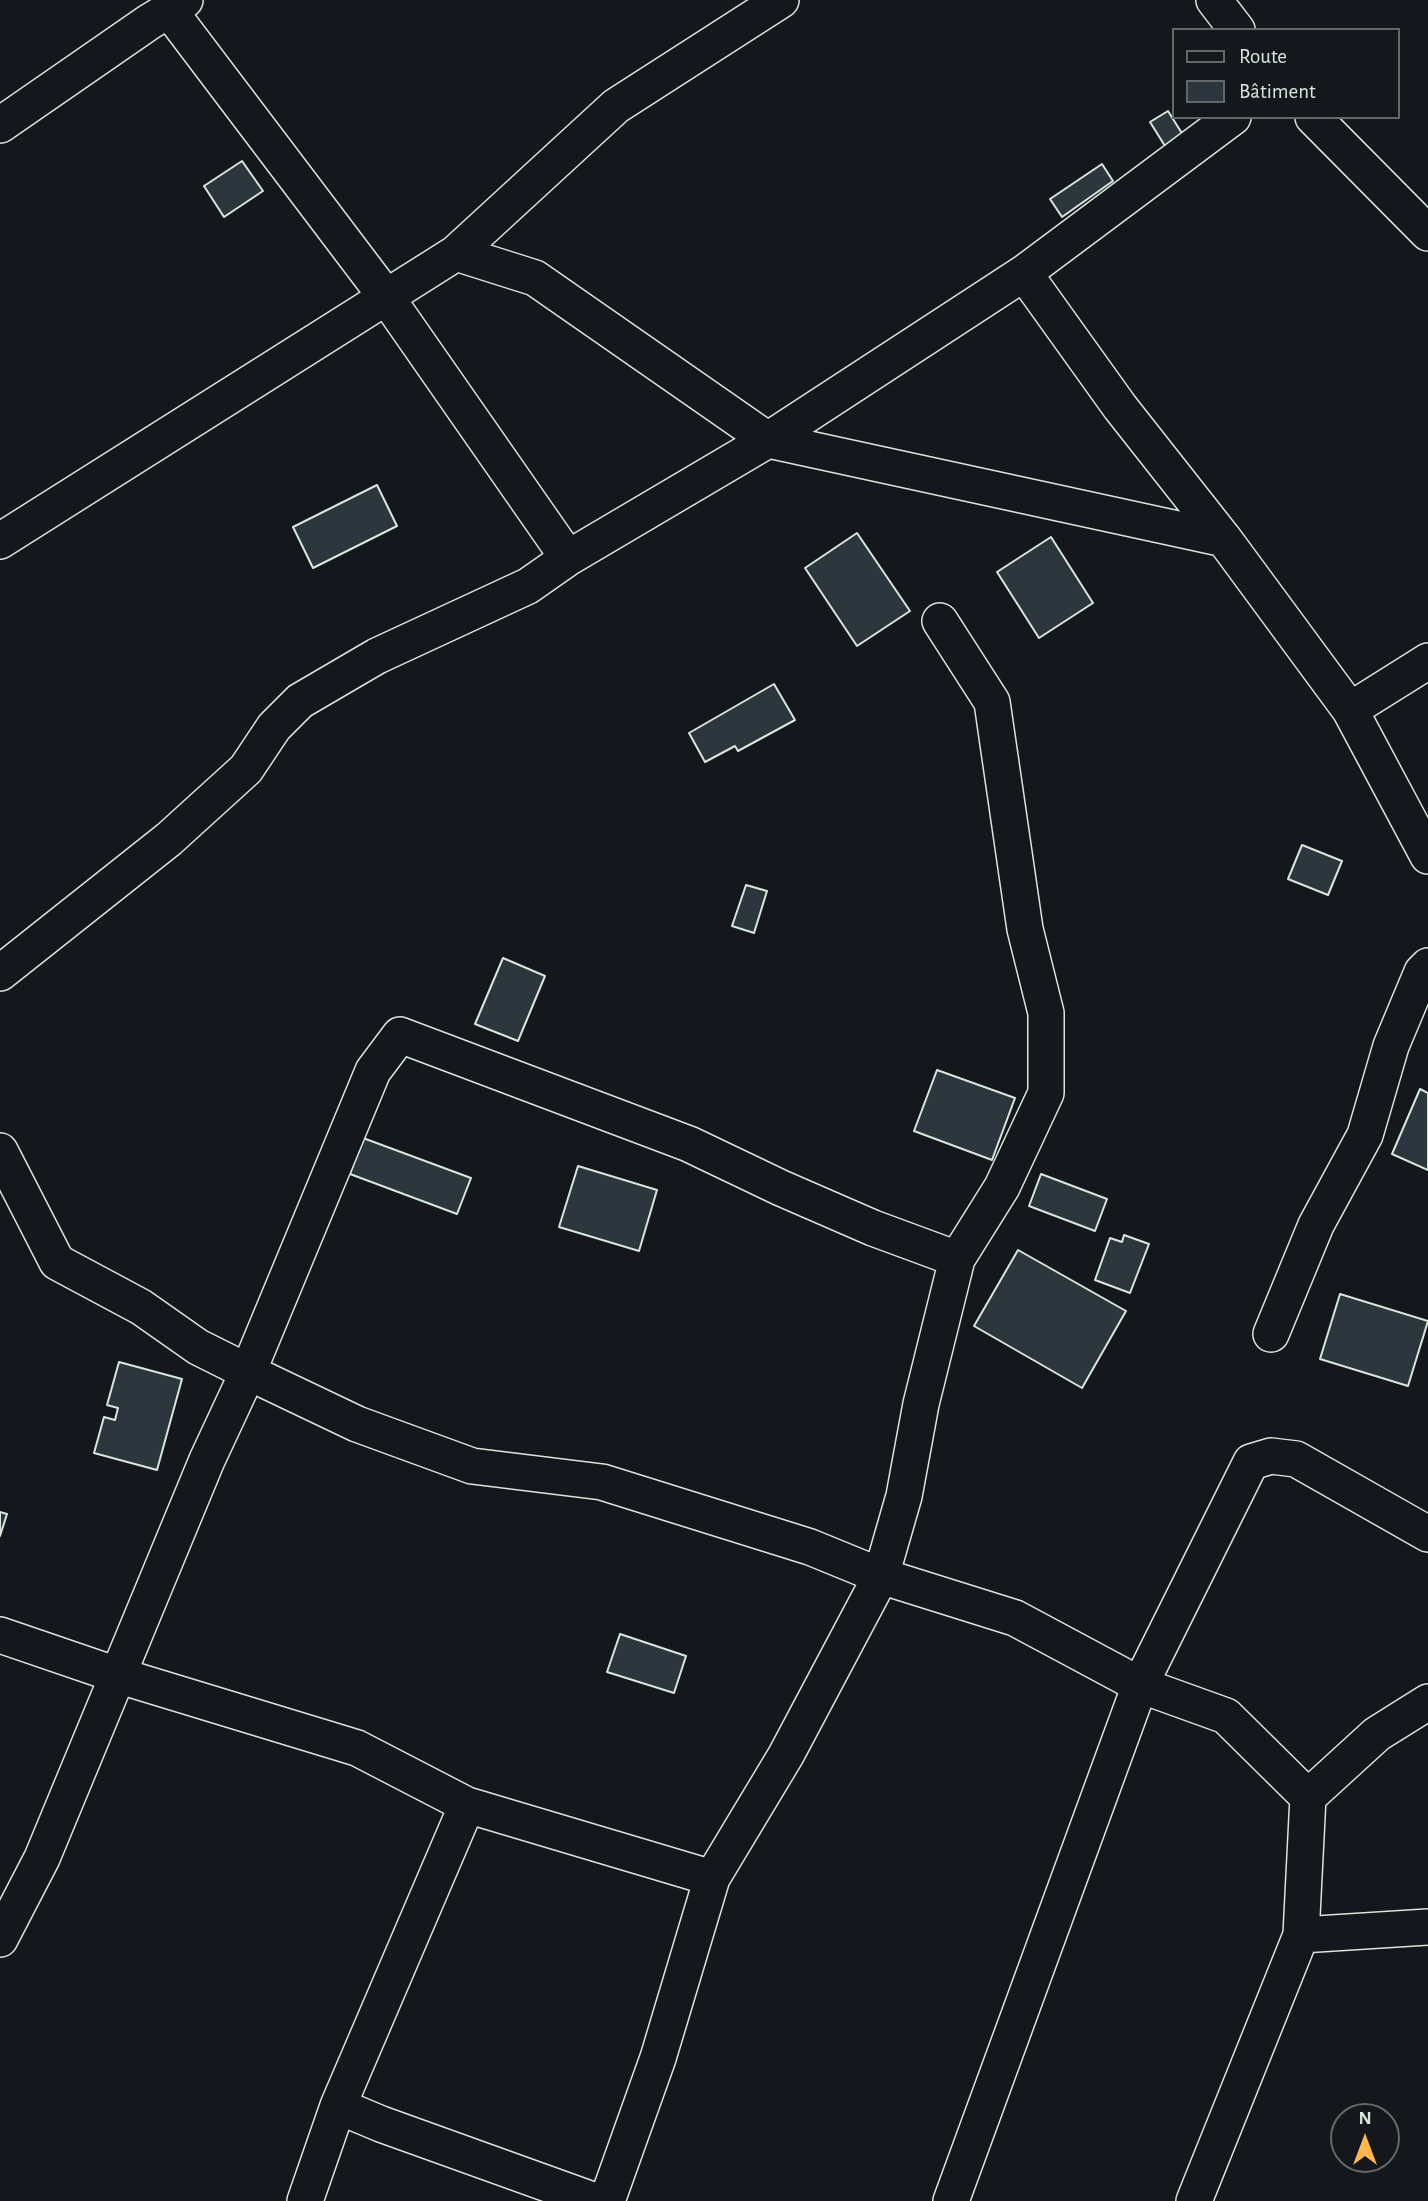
<!DOCTYPE html>
<meta charset="utf-8">
<style>
body{margin:0}
#map{position:relative;width:1428px;height:2201px;overflow:hidden;background:#14181c;font-family:"Alegreya Sans",sans-serif}
canvas{display:block}
.legend{position:absolute;left:1172px;top:28px;width:228px;height:91px;box-sizing:border-box;background:#14181c;border:2px solid #626a69;margin:0;padding:9px 12px;list-style:none;font-size:21px;color:#d8e6dc}
.legend li{display:flex;align-items:center;gap:14px;height:35px}
.legend b{width:35px;border:2px solid #626a69}
.north{position:absolute;left:1330px;top:2103px;width:70px;height:70px;box-sizing:border-box;background:#14181c;border:2px solid #626a69;border-radius:50%;rotate:0deg;font-size:19px;font-weight:700;line-height:28px;text-align:center;color:#d8e6dc}
.north::after{content:'';display:block;margin:auto;width:24px;height:32px;background:#ffb74d;clip-path:polygon(50% 0,100% 100%,50% 72%,0 100%)}
</style>
<div id="map">
<canvas width="1428" height="2201"></canvas>
<ul class="legend">
<li><b style="height:9px;background:#14181c"></b>Route</li>
<li><b style="height:19px;background:#2c363c"></b>Bâtiment</li>
</ul>
<div class="north">N</div>
</div>
<script>
const ctx = document.querySelector('canvas').getContext('2d');
ctx.lineJoin = 'round';
function paint(path, color) { ctx.fillStyle = color; ctx.fill(path, 'evenodd'); }
function stroke(path, color, width, dash) { ctx.strokeStyle = color; ctx.lineWidth = width; ctx.lineCap = dash ? 'butt' : 'round'; ctx.setLineDash(dash || []); ctx.stroke(path); }
const building = new Path2D(`
 M1168,111L1183,135L1165,146L1150,122Z
 M242,161L263,191L224,217L204,186Z
 M1102,164L1113,181L1062,217L1050,199Z
 M377,485L397,526L313,568L293,527Z
 M857,533L910,611L857,646L805,568Z
 M1051,537L1093,603L1039,638L997,572Z
 M774,684L795,720L738,751L735,746L705,762L689,733Z
 M1302,845L1342,861L1328,895L1288,879Z
 M746,885L767,891L754,933L732,926Z
 M503,958L545,976L518,1041L475,1024Z
 M937,1070L1015,1098L992,1160L914,1131Z
 M1420,1089L1428,1093V1170L1392,1154Z
 M363,1138L471,1178L457,1214L350,1174Z
 M578,1166L657,1190L639,1251L559,1227Z
 M1041,1174L1107,1199L1095,1231L1029,1206Z
 M1124,1235L1149,1244L1130,1293L1095,1280L1110,1238L1122,1242Z
 M1018,1250L1126,1311L1082,1388L974,1326Z
 M1340,1294L1428,1321L1408,1386L1320,1359Z
 M119,1362L182,1379L157,1470L94,1453L104,1417L115,1420L118,1408L107,1405Z
 M0,1512L7,1514L0,1536Z
 M620,1634L686,1656L674,1693L607,1672Z`);
const street = new Path2D(`
 M1214,0L1237,30
 M169,10L387,298L568,558
 M1313,117L1428,233
 M0,125L149,22L185,0
 M456,253L616,106L781,0
 M1024,273L1120,407L1224,539L1350,710L1428,856
 M0,541L456,253L535,278L768,440L1224,539
 M940,621L992,702L1025,929L1046,1013V1093L1002,1187L957,1259L921,1404L904,1496L881,1576L810,1547L602,1482L472,1466L357,1424L248,1372L373,1071L400,1035L689,1144L781,1188L873,1228L957,1259
 M1350,710L1428,661
 M0,973L169,839L246,769L274,727L300,701L377,656L528,586L568,558L768,440L1024,273L1233,117
 M0,1151L57,1262L141,1307L198,1347L248,1372L207,1460L42,1858L0,1939
 M1271,1334L1316,1225L1365,1135L1391,1046L1422,972L1428,966
 M0,1635L117,1675L357,1748L467,1805L712,1878
 M1301,1935L1428,1927
 M338,2106L467,1805
 M305,2201L338,2106L381,2124L595,2201
 M607,2201L658,2058L712,1878L786,1755L881,1576L1015,1618L1140,1685L1226,1716L1308,1797L1377,1734L1428,1702
 M951,2201L1140,1685L1251,1462L1271,1456L1296,1459L1428,1534
 M1194,2201L1301,1935L1308,1797`);
paint(building, '#2c363c');
stroke(building, '#d8e6dc', 2);
stroke(street, '#d8e6dc', 38);
stroke(street, '#14181c', 35);
</script>
